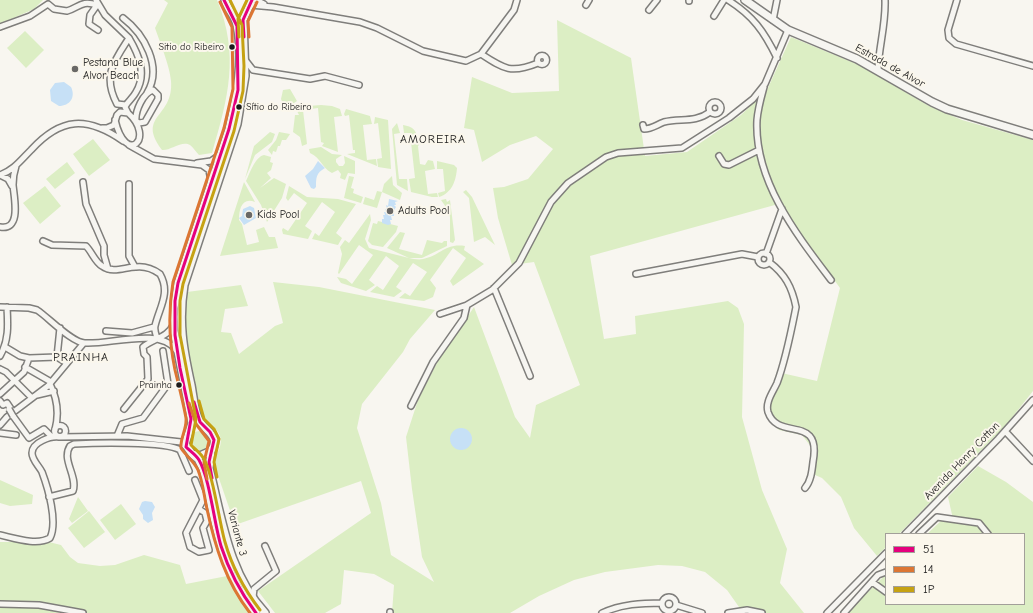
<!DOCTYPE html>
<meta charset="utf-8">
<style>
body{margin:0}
#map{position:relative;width:1033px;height:613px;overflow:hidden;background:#f8f6f0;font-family:"Comic Neue",sans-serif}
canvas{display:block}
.legend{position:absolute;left:885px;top:533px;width:140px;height:72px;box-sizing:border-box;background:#fbf7ec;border:1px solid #a29f99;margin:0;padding:5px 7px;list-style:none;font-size:12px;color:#1c1c1c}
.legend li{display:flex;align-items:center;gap:8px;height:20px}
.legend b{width:20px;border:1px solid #a29f99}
</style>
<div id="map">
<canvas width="1033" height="613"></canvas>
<ul class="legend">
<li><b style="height:5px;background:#e5007d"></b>51</li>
<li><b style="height:5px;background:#dc7633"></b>14</li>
<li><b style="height:5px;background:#c6a212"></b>1P</li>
</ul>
</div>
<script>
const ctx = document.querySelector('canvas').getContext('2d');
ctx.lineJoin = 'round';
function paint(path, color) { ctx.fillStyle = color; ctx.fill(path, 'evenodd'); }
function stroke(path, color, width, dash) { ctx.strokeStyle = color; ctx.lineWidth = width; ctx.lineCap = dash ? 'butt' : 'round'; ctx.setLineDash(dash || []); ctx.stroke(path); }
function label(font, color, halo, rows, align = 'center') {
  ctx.font = font + ' "Comic Neue",sans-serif'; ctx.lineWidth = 4; ctx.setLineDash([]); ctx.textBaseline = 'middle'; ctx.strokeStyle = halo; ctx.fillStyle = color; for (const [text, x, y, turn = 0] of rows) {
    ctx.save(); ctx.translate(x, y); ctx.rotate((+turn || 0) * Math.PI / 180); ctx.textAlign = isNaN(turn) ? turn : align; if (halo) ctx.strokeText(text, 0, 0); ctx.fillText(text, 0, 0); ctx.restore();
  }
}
const green = new Path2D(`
 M0,0H43L34,9L0,24Z
 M164,0H217C240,55 228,98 212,153L199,155C196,152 193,147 190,145C182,140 170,151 162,150C136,115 174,118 171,81C170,67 160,42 155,28L168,3Z
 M557,20L631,58L645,156L687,152L741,115L767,90L791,37L859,65L929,106L962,120L1033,140V391L1007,424L899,534H886V547L877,556L854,528L841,497L822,478L808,472L812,448L802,435L779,430L772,424L764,408L777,372L817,381L840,288L793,223L782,203L590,256L604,339L636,334L635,316L728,301L738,308L744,324L742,417L762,490L787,549L780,583L804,613H766L758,609L739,607L727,590L705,572L682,566L658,565L605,572L574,580L539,596L510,613H392L394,585L374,574L344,570L341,604L325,613H275L258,591L371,513L361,481L235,525L213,461C226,441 223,431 203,420L183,332L187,292L241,285L248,306L225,309L221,332L231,333L239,354L275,326L283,323L273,282L319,287L435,310L410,339L403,352L362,404L357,428L381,503L391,555L434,582L422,557L412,489L406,437L418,400L438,361L474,307L515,417L530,438L536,405L580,385L534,262L512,265L498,218L493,188L504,187L528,179L553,149L536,136L510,145L482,162L474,130L464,128L472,77L512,93L559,91Z
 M25,31L44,50L26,68L7,48Z
 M290,89L297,101L294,103L283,104L281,99L283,90Z
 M321,105L332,106L340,109L342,116L334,117L338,152L322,146L324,143L321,142L318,108L303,110L307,144L302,146L300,137L293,132L295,115H299L295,107Z
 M346,109L370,116L372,124L363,125L367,160L376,159L377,166L347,154L355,153V150H353L349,115L345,116L344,114Z
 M375,117L388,120L391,169L378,167L377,159L382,158L378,123L374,124Z
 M397,123L400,133L394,134L399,179H407L408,191L397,185L392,129Z
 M403,125C416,127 417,133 419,145L418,146L420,164L425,165L428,160L433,161L435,169L425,171L428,194L437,193L438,197H432L411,192L409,179L415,178L410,133H404Z
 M270,132L275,134L272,142L255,155L245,179L254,146Z
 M279,132L290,134L286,140H282L280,146H278L276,152L273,151L272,155L268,150L276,140Z
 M93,139L110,160L89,176L73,154Z
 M321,147L332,154L342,155L336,159V162L339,166H343L345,163L344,156L355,161V174L348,173L345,180L340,178L341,174L338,170L332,173C321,167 322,159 310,153L309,149Z
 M264,155L271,157L270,162L273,163L271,170L267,173L271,178L260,188L274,178L286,184L282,198L267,222L261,205L246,181C250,173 255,157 264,155Z
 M437,161L454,165L457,168C456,181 452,193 439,197L438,193L445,191L443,169H437Z
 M67,162L75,173L55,189L46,179Z
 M349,176L354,177L351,188L354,189L353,193L363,197L361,203L344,198Z
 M392,176L393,185L402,193L400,200L382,192L377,208L363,204L365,197L374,200L377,191L382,192L384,184Z
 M244,182L255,202C242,197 239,209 239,220L242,224L247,245L259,242L256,230L264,227L269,237H275L278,248L220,256Z
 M45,186L61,206L40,224L23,203Z
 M289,186L307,197L338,199L356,204L336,233L342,238L338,245L312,239L315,233L319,236L335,212L322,202L305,226L312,231L308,239L283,234L282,230L283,228L288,231L307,203L294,193L288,201L286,198Z
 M466,190L472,197L495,245L485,237L474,242L469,198L463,192Z
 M446,199L447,202L450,200L455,240L453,243L450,242V217L448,210L441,200Z
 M370,214L371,220L365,239L369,248L409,258L387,248L400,232L405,233L399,249L422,255L427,240L442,243L444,241H447V246L422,258H409C413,259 419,260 423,259C440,256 445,243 465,246L464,250L484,264L453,286L450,281L466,258L453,248L430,280L436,288L433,297L424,301L399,298L405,293L410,296L427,272L413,263L396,287L402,291L394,297L370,292L377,286L383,290L399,266L386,256L369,280L375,285L366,291L341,283L337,277L346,279L352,284L373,255L359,245L339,274L338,273L342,254L340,247L345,240L349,243Z
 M378,221L398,226L396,232L383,247L372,245L368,241L373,223L377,224Z
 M189 442a11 11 0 1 1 22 0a11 11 0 1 1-22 0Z
 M978,466L1006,482L1033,502V613H847L886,574V604H1024V534H927L943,519H953L948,497Z
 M0,480L33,495L32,504L10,506L0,503Z
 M78,497L88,511L72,523L69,519Z
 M121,504L136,524L115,540L100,520Z
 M89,511L105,532L84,548L68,528Z
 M0,542H49L61,545L70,557L78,563L100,566L115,565L144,555L180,565L186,584L227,576L251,613H0Z`);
const water = new Path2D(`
 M64,82L71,87C76,97 70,106 59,106L51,101L50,90L55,83Z
 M318,161L325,168C316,173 316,178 316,187L314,189L311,188L305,176L313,169Z
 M389,199L398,201L395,202L396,205H394L396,207L392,214H394V216H391L392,220H390L391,224L388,225L382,223V219H384L383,215H385L384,212H386L385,209H387L386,205L388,206Z
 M250,206L254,208L256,218L244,225L239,218L242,216L243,209Z
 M450 439a11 11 0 1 1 22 0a11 11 0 1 1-22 0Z
 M145,501L152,502L155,507L152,513L153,520L148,523L143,519V515L139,509L142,502Z`);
const street = new Path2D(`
 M96,0L105,15L129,38
 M256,0L264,4
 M728,0C753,16 764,31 777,58
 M957,0L948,30L949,38L956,44L1033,66
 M689,1V0
 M250,5L273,7L360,22L377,28L423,51L466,61L481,54L514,10L517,0
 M586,5L589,0
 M649,10L657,0
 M714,16L724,0
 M123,18C144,34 163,67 147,93
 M773,20L777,0
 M0,27L30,16L48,4L54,9L67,11C80,7 81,0 97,5L90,15L89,24L98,30
 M481,54C504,69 511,74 538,63
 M537.5 60a4.5 4.5 0 1 1 9 0a4.5 4.5 0 1 1-9 0Z
 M246,61L253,70L310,79L325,76L359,85
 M878,69C879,46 886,24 885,0
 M764,87C761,98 758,108 757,120C754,180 796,234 831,280
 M153,90L158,95V99L145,122L139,123L136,121C135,111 143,93 153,90Z
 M709 108a6 6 0 1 1 12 0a6 6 0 1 1-12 0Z
 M126,105L117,104C102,76 114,61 129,38C139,55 147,74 136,92C133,98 127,102 125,107L128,113
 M643,125L644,129C652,129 656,125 664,122C681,118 695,123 710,112
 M102,128H107L114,125L117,115L120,112L128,113C156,138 126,167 115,120
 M129,145L154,159L202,165L209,170L211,181
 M719,156L724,164L729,165L759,150
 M197,163L211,161L221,154
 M0,175C14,170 21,160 31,150C61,117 87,116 123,141
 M0,175L8,179L12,186
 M83,182L86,204L104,246V255L108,269
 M129,184V256L135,267
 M0,227C22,231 14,197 13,185C13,179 14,172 16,166
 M43,241L52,245L86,246C92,252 95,262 102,266C113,274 125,267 136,267C145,266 153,269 160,274C171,293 159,308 155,326C154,330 156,335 157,338
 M758 259a6 6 0 1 1 12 0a6 6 0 1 1-12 0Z
 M766,254L782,209
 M769,262C785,274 792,287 796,307C791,332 786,359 777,383C773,392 765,402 768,412C778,442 822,413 813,462C812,471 811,481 805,488
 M636,274L742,254L758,257
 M494,288L530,376
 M0,307L29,308L37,310C48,317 72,343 85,343C109,345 160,327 176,350
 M440,314L467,305
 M106,331L132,333L154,327
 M0,356C9,340 8,325 7,307
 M57,357L60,328
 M29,358L57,357L67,363
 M25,367L51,382
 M0,369L6,372L32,398
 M50,384C57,398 59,415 55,430
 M0,394L24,372L29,358L20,356L5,347
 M37,395L54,391
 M0,401L3,405L7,403L13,412
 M411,406L433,362L464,318L467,305L492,290L519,263L551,202L568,183L606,157L618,153L682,148L729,118L753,99L765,84L788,30
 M124,409L148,379L147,357L144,354L143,347C152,339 169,337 173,325
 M13,416L29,438L44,429L51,436
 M0,425L7,417L48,386L83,344
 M54.5 431a5.5 5.5 0 1 1 11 0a5.5 5.5 0 1 1-11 0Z
 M1005,431L1033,461
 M0,433L16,435
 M117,436L122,424L143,418L168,384L163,351
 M60,437L127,436L181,442L185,446
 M195,480L203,500L186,533L190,547L199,552L209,550L203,528L207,521L205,513L199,509
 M49,497L73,491C78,476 61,460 70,446L74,444C93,443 166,441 180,450L189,471
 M905,534L998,439L1033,400
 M919,534L937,517L979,523L988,534
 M0,535C14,538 37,546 50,538C58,522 48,488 42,472C39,466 32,460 32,453C32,442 51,436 59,437
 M872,582L886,592
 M662 604a7 7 0 1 1 14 0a7 7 0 1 1-14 0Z
 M253,597L254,589L276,571L265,546
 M0,604L39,605L83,613
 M676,605L702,613
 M390,613V612
 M602,613C621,604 642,603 662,603
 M728,613L747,610L762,613
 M827,613L886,553
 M844,613L878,575L886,572`);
const secondary = new Path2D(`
 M225,0C227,9 235,15 237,25C244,59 237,96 229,129L178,283L174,308V331L192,423L185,444L192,454L200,456L211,451C222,435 203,431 198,418C194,408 193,396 191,385C183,349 178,322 184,285L237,124L245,76L243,20L252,0
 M745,0L788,30L857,59L932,102L947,109L1033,135
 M211,451L209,468C222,519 228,573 265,613
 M193,455L198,459L203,469C215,519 221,574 256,613`);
const streetBridge = new Path2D(`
 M9,409L13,416`);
const bus1 = new Path2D(`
 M224,0L237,26L238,90L229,129L178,283L175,301V335L180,368L191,419L186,447C190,451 196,455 199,460C210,479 214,523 221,546C229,571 240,592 256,613
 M244,37L243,20L252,0
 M194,402L200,422L210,432L214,440L209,462L212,478`);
const bus2 = new Path2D(`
 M220,2L232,27L233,89L224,128L173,282C168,312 169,341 175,370C179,386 183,402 186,418C187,429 180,438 181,448C186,456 194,461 198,470C203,482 204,496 207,509C215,547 226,582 250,613
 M249,37L248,21L257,2
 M189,403L196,424L209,441L204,462L207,479`);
const bus3 = new Path2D(`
 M230,0L242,25L244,66L243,91L234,131L183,284L180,301V335L196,419L191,445C194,448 199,452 202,456C213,470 219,522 225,542C232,567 244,589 260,610
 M239,37L238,19L247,0
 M199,401L204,419L214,429L219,439L214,462L217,477`);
const markers = [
 [232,47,3.5,"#1c1c1c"],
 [75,69,4,"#696866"],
 [239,107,3.5,"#1c1c1c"],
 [390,211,4,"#696866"],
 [249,215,4,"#696866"],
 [179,385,3.5,"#1c1c1c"]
];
const busNames = [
 ["Sitio do Ribeiro",224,47],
 ["Sítio do Ribeiro",246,107,"left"],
 ["Prainha",172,385]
];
const poiNames = [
 ["Pestana Blue",83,63],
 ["Alvor Beach",83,76],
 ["Adults Pool",398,211],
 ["Kids Pool",257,215]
];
const streetNames = [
 ["Estrada de Alvor",890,66,29],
 ["Avenida Henry Cotton",962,461,-46],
 ["Variante 3",237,533,75]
];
const neighbourhoodNames = [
 ["AMOREIRA",433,140],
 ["PRAINHA",81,358]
];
paint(green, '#dceec4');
paint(water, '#c6e0f6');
stroke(street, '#7f7e7b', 8);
stroke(secondary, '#7f7e7b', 10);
stroke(street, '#f6f5f1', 5);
stroke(secondary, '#f6f5f1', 7);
stroke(streetBridge, '#7f7e7b', 8, []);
stroke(streetBridge, '#f6f5f1', 5);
stroke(bus1, '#e5007d', 3);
stroke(bus2, '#dc7633', 3);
stroke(bus3, '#c6a212', 3);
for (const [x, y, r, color] of markers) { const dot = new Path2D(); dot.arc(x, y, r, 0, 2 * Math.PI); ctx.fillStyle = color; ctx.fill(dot); stroke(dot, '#fbf7ec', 1.5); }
label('10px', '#1c1c1c', '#fbf7ec', busNames, 'right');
label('11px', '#1c1c1c', '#fbf7ec', poiNames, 'left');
label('11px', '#1c1c1c', '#fbf7ec', streetNames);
ctx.letterSpacing = '1px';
label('12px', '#1c1c1c', '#fbf7ec', neighbourhoodNames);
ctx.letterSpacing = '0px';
</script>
